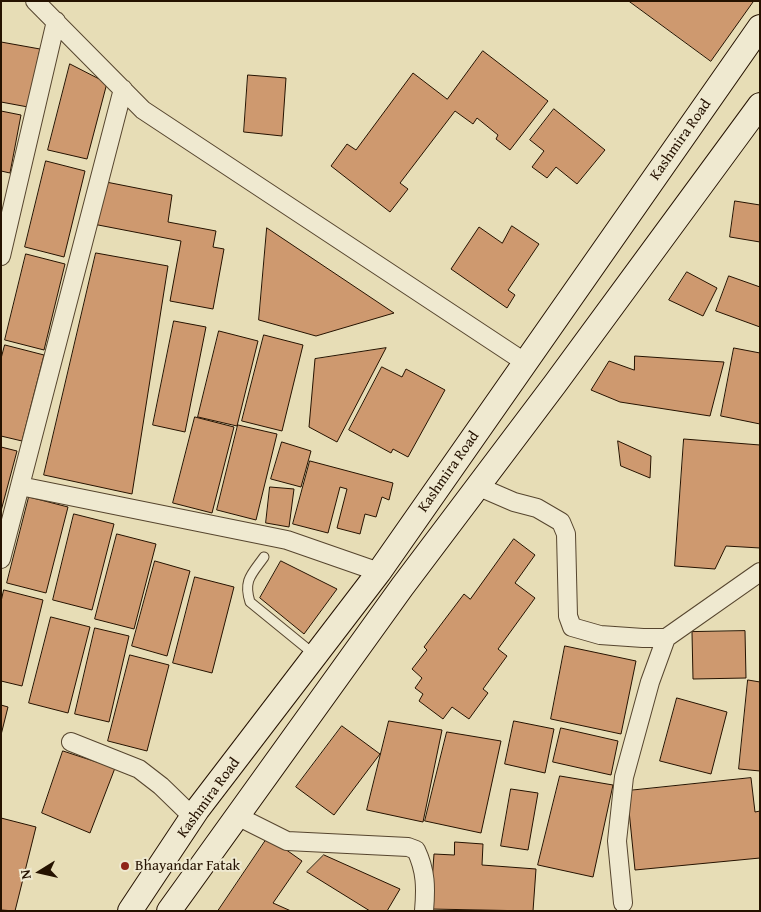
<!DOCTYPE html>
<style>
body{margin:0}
#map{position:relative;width:761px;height:912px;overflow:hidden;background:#e7ddb6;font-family:"Gentium Book Plus",serif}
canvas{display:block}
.frame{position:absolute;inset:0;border:2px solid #251200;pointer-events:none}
.north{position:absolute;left:15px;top:847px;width:50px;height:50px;-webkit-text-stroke:4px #efe9d0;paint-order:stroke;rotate:260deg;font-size:14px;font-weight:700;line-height:20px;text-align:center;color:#251200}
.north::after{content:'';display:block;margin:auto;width:18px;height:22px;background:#251200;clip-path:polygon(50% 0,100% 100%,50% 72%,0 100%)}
</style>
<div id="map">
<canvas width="761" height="912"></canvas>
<div class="frame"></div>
<div class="north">N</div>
</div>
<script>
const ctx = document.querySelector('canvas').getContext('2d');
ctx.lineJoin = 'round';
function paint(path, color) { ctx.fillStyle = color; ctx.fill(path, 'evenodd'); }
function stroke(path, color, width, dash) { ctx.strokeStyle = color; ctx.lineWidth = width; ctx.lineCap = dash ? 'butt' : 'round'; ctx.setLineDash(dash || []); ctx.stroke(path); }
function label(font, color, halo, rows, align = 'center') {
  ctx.font = font + ' "Gentium Book Plus",serif'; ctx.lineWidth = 4; ctx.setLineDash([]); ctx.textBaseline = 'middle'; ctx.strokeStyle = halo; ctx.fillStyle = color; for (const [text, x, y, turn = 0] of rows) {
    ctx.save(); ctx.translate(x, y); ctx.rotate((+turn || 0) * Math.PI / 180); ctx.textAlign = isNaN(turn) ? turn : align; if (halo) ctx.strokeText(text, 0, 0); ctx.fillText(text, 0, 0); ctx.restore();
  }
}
const building = new Path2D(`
 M629,1H752L753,2L711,61Z
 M1,42L40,49L28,107L1,102Z
 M483,51L548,101L510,150L496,139L498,135L477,118L473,124L455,111L400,183L408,189L390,212L331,166L347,144L356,150L413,73L447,99Z
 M70,64L107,83L87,159L48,150Z
 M248,75L286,78L282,136L244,132Z
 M554,109L605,150L577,184L556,167L547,178L532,167L544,151L530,140Z
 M1,111L21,115L10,173L1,171Z
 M46,161L85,171L64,257L25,247Z
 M101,181L172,195L168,222L216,231L213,247L224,249L213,309L170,301L181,241L93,224Z
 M735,201L760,205V242L730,237Z
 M512,226L539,244L508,290L515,295L507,308L451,269L479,227L502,243Z
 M267,228L394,313L316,336L259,320Z
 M96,253L168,266L132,494L44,475Z
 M26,254L65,264L44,350L5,340Z
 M687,272L717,288L703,316L669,300Z
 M729,276L760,287V327L716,311Z
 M174,321L206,327L185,432L153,425Z
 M219,331L258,341L237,426L198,417Z
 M264,335L303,345L282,431L242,421Z
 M5,345L44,355L22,441L1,436V359Z
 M386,348L337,442L309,427L315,359Z
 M734,348L760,353V424L721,416Z
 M635,356L724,362L710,416L620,402L591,390L609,361L634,370Z
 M382,367L402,377L406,369L445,390L408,457L393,449L391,453L349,430Z
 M195,417L234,427L212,513L173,503Z
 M238,425L277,434L256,520L217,510Z
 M684,439L760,445V548L726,546L715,569L675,566Z
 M618,441L651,456L650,478L621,466Z
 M282,442L311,451L301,487L271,479Z
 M1,447L17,451L1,511Z
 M310,461L393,483L389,500L382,497L376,517L365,514L360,534L337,528L347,489L340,487L328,533L293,524Z
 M270,487L294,489L289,527L266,523Z
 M29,497L68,507L46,593L7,583Z
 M74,514L114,524L92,610L53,600Z
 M117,534L156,544L134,629L95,619Z
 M514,539L535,555L515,583L535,598L498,649L507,656L483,689L488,693L469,719L452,707L443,719L419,701L423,694L415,688L422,678L412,669L427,650L424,647L464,594L470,599Z
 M155,561L190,571L167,656L132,646Z
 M281,561L337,589L304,634L260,598Z
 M195,577L234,587L212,673L173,663Z
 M4,590L43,600L22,686L1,681V602Z
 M51,617L90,627L68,713L29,703Z
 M95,628L129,636L109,722L75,714Z
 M745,631L746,678L693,679L692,632Z
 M565,646L636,661L621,734L551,719Z
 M130,655L169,665L147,751L108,741Z
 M748,680L760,682V771L739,769Z
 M677,698L727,712L711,774L660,761Z
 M1,705L8,707L1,735Z
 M389,721L442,730L423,822L367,810Z
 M514,721L554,729L545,773L505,764Z
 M342,726L380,754L334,815L296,787Z
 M561,728L618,741L611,775L553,762Z
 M447,732L501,741L481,833L425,821Z
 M63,751L115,768L90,833L42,813Z
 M560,776L613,785L593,877L538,865Z
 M751,778L755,812L760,811V858L635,870L627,791Z
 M511,789L538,793L528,850L501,846Z
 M1,818L36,827L15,911L1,910Z
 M268,837L302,861L273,903L291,911H218Z
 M455,842L483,844L482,865L536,869L533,911L430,909L434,854L454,855Z
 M324,855L400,889L387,911H370L307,872Z`);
const service = new Path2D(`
 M264,557C252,574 243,580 250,602L315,655`);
const minor = new Path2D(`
 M35,1L143,110L526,363
 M1,256L56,21
 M20,486L287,540L379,572
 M477,486L514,502L537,508L561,522L566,534L568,616L572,627L600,635L643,638H666L760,572
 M1,559L123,89
 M71,742L139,769L161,786L193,817
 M237,816L287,841L408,847L416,850C426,871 426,888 424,911
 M623,903L617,841L624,777L650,682L666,638`);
const secondary = new Path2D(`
 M130,911L197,810L379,572L760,27
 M169,911L402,587L555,384L760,105`);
const markers = [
 [125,866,5,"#8f2418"]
];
const streetNames = [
 ["Kashmira Road",681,140,-55],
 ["Kashmira Road",449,472,-55],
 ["Kashmira Road",209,798,-54]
];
const poiNames = [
 ["Bhayandar Fatak",135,866]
];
paint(building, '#ce996f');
stroke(building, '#251200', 1);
stroke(service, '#56452e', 11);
stroke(minor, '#56452e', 20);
stroke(secondary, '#251200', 26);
stroke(service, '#efe9d0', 9);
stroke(minor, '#efe9d0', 18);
stroke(secondary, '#efe9d0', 24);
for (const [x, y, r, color] of markers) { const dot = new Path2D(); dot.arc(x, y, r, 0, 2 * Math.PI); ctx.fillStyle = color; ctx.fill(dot); stroke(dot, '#efe9d0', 2); }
label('15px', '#251200', '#efe9d0', streetNames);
label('15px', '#251200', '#efe9d0', poiNames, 'left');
</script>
